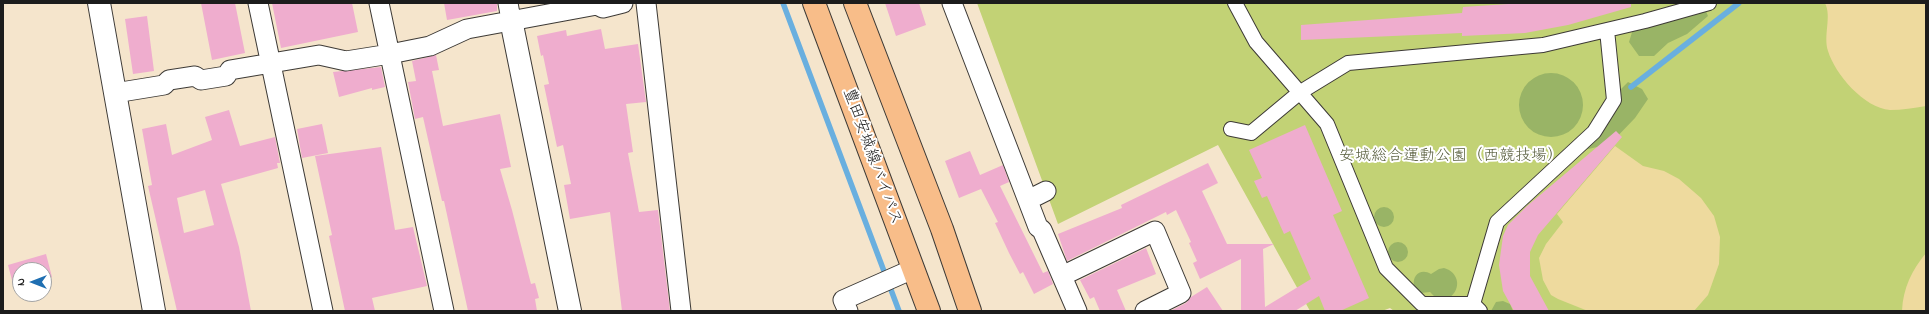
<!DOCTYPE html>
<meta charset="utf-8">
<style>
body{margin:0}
#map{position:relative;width:1929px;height:314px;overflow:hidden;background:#f5e5cc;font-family:"Indie Flower",sans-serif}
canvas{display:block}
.frame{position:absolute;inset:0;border:4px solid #1c1c1c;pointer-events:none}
.north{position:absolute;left:12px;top:262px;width:40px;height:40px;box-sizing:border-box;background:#fff;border:1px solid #a4a4a4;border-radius:50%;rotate:270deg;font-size:11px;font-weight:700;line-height:16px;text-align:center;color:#1c1c1c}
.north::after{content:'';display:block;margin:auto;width:14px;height:18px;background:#1f6fb2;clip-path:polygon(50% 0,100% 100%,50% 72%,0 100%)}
</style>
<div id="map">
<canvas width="1929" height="314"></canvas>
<div class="frame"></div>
<div class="north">N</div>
</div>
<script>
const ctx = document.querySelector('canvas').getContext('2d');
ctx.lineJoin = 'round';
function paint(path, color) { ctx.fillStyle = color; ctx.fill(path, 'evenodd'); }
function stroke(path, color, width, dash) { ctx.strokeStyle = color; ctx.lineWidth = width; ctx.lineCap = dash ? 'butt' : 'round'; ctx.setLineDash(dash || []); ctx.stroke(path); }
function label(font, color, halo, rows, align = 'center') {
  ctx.font = font + ' "Indie Flower","Klee One",sans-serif'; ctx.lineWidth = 4; ctx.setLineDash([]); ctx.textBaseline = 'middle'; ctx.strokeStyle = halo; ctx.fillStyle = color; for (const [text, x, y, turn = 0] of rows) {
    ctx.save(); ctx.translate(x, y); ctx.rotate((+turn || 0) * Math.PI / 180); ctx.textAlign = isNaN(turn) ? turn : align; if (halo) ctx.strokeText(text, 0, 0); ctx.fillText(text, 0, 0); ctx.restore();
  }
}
const green = new Path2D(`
 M977,3H1926V311H1394L1390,308L1382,311H1310L1218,145L1058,224Z`);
const forest = new Path2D(`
 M1705,9L1708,16L1687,34L1668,43L1654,56H1639L1629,42L1633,29Z
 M1519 105a32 32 0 1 1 64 0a32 32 0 1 1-64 0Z
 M1628,82L1642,89L1648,99L1635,118L1610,144L1584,150L1619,91Z
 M1374 217a10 10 0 1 1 20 0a10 10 0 1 1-20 0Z
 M1388 252a10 10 0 1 1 20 0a10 10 0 1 1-20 0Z
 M1444,268C1459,272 1462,289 1449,298L1435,297L1430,292L1421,293L1414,286C1412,275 1421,268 1431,274L1439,269Z
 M1503,301L1510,304L1513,311H1491L1496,302Z`);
const sand = new Path2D(`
 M1825,3H1926V106C1914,108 1902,110 1890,110C1864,108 1835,74 1828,51C1823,35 1832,17 1825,3Z
 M1615,146L1643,166L1664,171L1679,179L1701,198L1714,216L1720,237L1719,264L1708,295L1694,311H1588L1558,299L1551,295L1543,280L1539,258L1546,244L1563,222L1557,214Z
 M1926,253V311H1902C1903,288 1912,270 1926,253Z`);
const stream = new Path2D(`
 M783,3L899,311
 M1631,87L1739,3`);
const building = new Path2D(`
 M201,3H235L245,53L212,60Z
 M272,3H352L358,32L281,48Z
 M444,3H497V11L447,20Z
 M885,3H919L926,25L896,36Z
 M1523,3H1631V7L1568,25L1525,33L1462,36V33L1301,40V25L1462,13L1463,7Z
 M147,16L154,71L133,74L125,19Z
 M601,29L605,49L638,44L646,102L626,104L633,152L628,153L639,212L658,210L670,311H622L610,212L570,219L564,185L571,184L563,145L557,147L544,85L549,84L543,55L541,56L537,36L566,30L567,36Z
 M436,55L439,70L432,71L443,126L500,114L511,167L500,169L512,210L531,284L535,283L539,298L535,299L537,311H468L444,201H442L423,117L415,119L408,82L416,81L412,61Z
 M381,67L385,87L372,90V88L339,97L333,72Z
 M229,110L240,146L275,137L280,163H277L278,168L221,184L239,247L251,311H177L148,186L152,185L142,129L166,124L172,155L212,140L205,117ZM205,190L214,225L184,233L177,198Z
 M322,124L328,153L302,158L297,129Z
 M1305,125L1342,211L1333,215L1369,298L1340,311H1325L1319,296L1295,311H1241V259L1200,279L1193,263L1197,261L1189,243L1191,242L1176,210L1167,215L1166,212L1067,261L1058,234L1122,208L1121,205L1208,163L1218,183L1202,191L1227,244H1274L1263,249L1265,307L1311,279L1290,231L1284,234L1267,196L1262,198L1254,181L1262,178L1249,150Z
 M1616,131L1622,137L1538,235L1530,252V276L1549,311H1514L1503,291L1499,265L1503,236L1508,225L1527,206Z
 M381,147L395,230L413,227L427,286L372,298L375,311H345L329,236L332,235L315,156Z
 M970,151L980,175L1003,165L1009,182L1000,186L1043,273L1048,271L1053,284L1034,294L1023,272L1020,274L1009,253L995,223L998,222L981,189L959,198L945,161Z
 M1146,248L1156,274L1117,290L1126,311H1100L1094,297L1090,299L1080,280Z
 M46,254L52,277L44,279V270H20V286L14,288L8,265Z
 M1207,287L1223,311H1170L1186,303L1191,297Z`);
const pedestrian = new Path2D(`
 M1235,3L1256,42L1327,124L1386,268L1422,304H1473L1480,311
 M1231,129L1251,133L1299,93L1348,63L1543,45L1645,21L1709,3
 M1473,304L1497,222L1594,132L1614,100L1607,30`);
const minor = new Path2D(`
 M258,3L323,311
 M379,3L444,311
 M508,3L511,20
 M646,3L681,311
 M952,3L1038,227L1042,230L1077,311
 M115,93L164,85L169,80L195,76L201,80L226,76L230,70L319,55L346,61L390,54L430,46L467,29L597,5L603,8L623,3
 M1028,200L1046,191
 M1062,276L1155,231L1181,293L1145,311
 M848,311L843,300L913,269`);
const tertiary = new Path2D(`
 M99,3L154,311
 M511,20L570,311`);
const primary = new Path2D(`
 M814,3L929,311
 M855,3L942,229L970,311`);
const streetNames = [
 ["豊田安城線バイパス",871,157,70]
];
const parkNames = [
 ["安城総合運動公園（西競技場）",1451,157]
];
paint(green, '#c2d275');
paint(forest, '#99b466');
paint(sand, '#eeda9e');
stroke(stream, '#69afdf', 5.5);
paint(building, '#efadce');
stroke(pedestrian, '#3d3a36', 16);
stroke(minor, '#3d3a36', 21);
stroke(tertiary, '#3d3a36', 24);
stroke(primary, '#3d3a36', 24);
stroke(pedestrian, '#fff', 14);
stroke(minor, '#fff', 19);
stroke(tertiary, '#fff', 22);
stroke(primary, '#f8bd89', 22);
label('16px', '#1c1c1c', '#fff', streetNames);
label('16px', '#565c3b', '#fff', parkNames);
</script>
